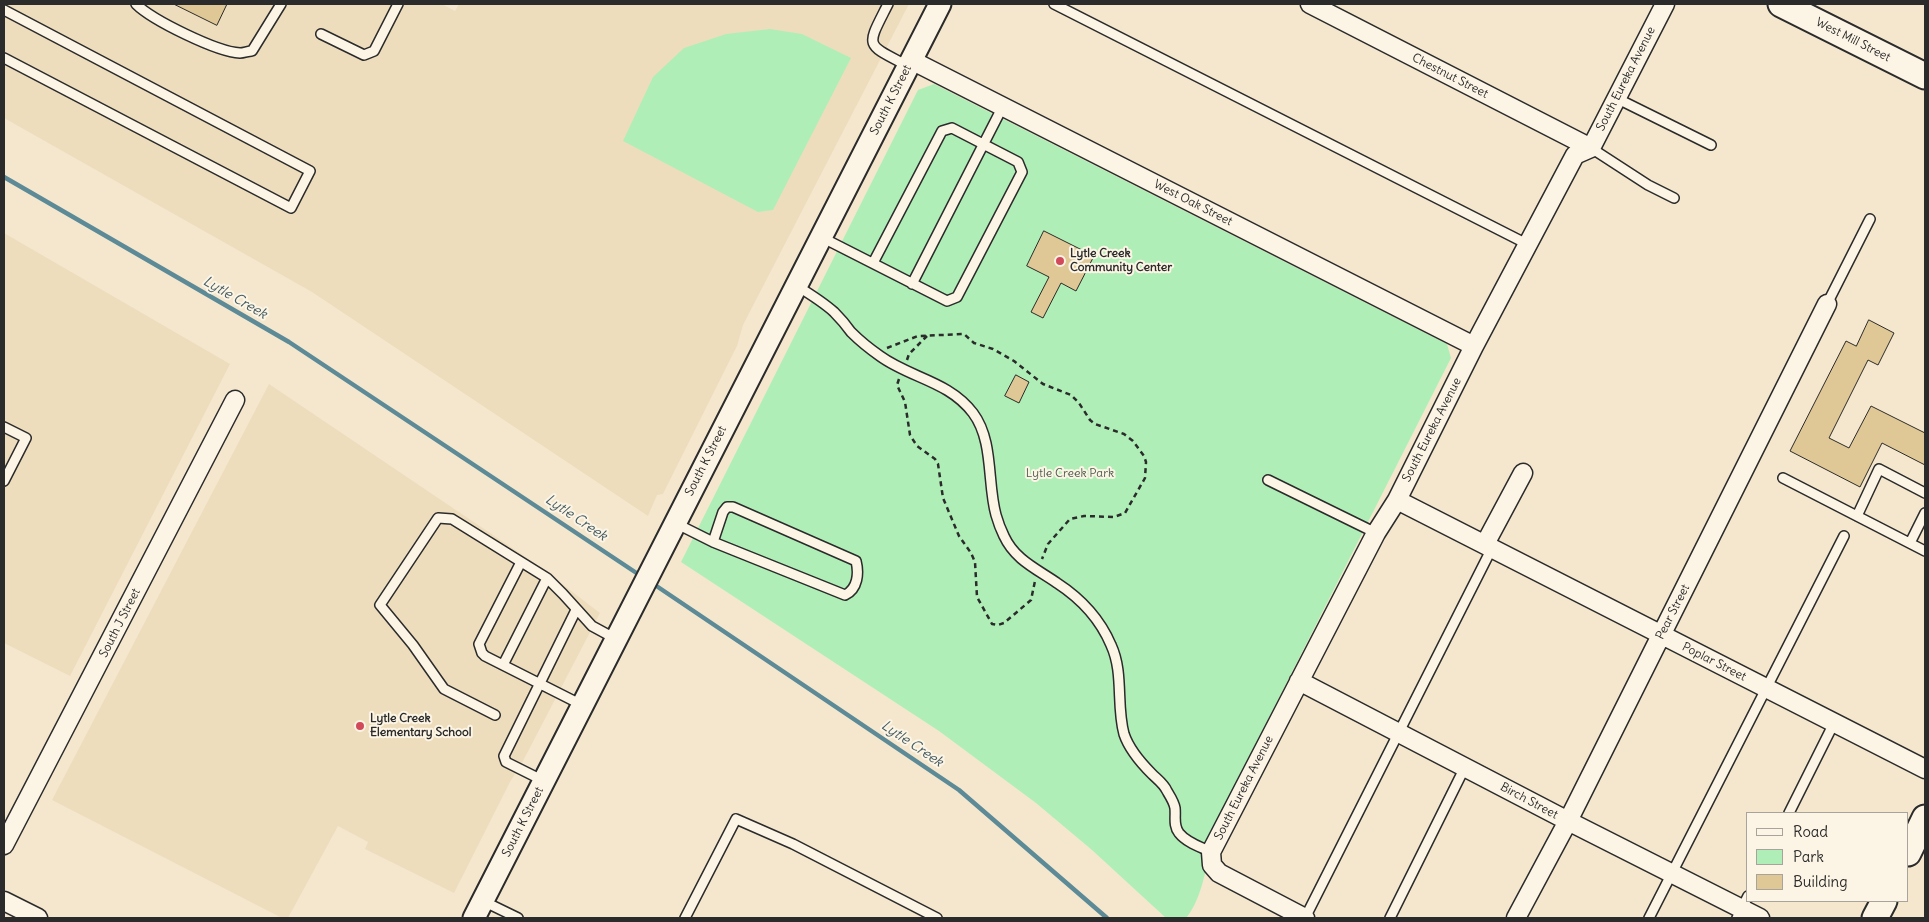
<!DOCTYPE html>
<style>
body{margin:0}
#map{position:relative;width:1929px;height:922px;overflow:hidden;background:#f4e7cd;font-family:Delius,sans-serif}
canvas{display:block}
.frame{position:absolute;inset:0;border:5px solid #2b2b2b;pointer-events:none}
.legend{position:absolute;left:1746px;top:812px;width:162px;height:90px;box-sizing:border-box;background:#fcf5e5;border:1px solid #a8a49b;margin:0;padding:6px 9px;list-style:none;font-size:15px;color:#2b2b2b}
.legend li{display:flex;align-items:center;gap:10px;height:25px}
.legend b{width:25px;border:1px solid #a8a49b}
</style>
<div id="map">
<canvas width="1929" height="922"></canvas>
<div class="frame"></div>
<ul class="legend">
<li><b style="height:6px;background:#fcf5e5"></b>Road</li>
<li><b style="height:14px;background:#afefb7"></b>Park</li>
<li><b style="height:14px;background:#e0c796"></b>Building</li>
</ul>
</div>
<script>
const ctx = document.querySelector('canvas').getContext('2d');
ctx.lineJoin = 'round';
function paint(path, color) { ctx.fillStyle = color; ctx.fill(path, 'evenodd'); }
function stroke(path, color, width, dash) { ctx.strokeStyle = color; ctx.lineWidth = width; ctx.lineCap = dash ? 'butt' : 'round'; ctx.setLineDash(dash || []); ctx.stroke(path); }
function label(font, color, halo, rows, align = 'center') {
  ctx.font = font + ' Delius,sans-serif'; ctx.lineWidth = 4; ctx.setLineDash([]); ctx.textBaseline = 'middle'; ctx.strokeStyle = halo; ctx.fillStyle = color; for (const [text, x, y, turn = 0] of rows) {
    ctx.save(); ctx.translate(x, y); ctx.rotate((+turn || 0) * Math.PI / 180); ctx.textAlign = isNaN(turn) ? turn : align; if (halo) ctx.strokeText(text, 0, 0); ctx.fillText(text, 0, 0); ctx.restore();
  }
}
const built = new Path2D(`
 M4,4H442L455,11L459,4H909L743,325L737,346L663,494L657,495L648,516L312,292L4,118Z
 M4,233L230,364L70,676L4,643Z
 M269,384L536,564L600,613L523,761L510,782L454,893L365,849L368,842L338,826L288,918H282L52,800Z`);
const green = new Path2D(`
 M770,29L802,34L851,58L773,210L758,212L623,141L653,77L684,48L726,34Z
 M934,84L1447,344L1451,358L1214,826C1209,852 1204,898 1186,918H1166L1092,850L1036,803L939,731L681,562L918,90Z`);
const stream = new Path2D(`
 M4,177L289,342L641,576
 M652,583L959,790L1107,918`);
const building = new Path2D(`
 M174,4H227L217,25Z
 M1044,231L1094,256L1076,291L1061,283L1043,318L1031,312L1049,277L1027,266Z
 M1869,320L1894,333L1878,365L1868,360L1829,438L1849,448L1871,406L1925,433V465L1882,443L1860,487L1790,451L1846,341L1856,346Z
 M1016,375L1029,382L1019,403L1005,396Z`);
const path = new Path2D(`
 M887,348L918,336L964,334L974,343L993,349L1014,361L1043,384L1071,395L1079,403L1090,420L1095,424L1124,434L1133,441L1144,456L1146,462L1145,478L1125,513L1114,517L1084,516L1070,519L1048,544L1042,559
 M907,360L909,354L927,336
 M899,379L897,385L905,402L910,435L917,446L935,459L938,464L943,498L959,536L971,553L975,562L977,597L992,624L998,625L1004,623L1031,600L1035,581`);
const service = new Path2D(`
 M136,4C152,20 217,52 240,53C244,53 248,51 252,51L281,4
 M888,4C866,48 864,43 908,66
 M1054,4L1527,244
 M4,10L310,171L291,208L4,58
 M321,34L364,55L374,51L398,4
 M1616,98L1711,145
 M1591,148L1648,185L1674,198
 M821,237C863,258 905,280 947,301L957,297L1022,172L1018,162L952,128L942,131L873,263
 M912,284L1003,106
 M797,286C810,294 823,302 834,312C840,318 846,325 851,332C860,341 870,349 880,356C910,378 949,381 973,413C994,441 987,483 996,515C998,522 1001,530 1004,536C1015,560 1037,569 1057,583C1080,598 1100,619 1111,645C1124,673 1116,705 1124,734C1129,749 1141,763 1152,774C1157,779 1164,784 1167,791C1170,796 1174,802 1175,808C1176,817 1173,825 1179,833C1187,843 1201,847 1211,852
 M1827,304L1870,219
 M4,427L26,438L4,481
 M1783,478L1925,551
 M1268,480L1376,533
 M1857,516L1879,469L1925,493
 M675,523L713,542L845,595C858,589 859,573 856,561L733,507H727L723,512L713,542
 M1910,543L1925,513
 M521,562L479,644L482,653L485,656L582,705
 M503,665L547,578
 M495,715L444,689L413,645L380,605L438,518L452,519L547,578L563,594L592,626L616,639
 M544,781L506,762L504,756L576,610
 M1789,813L1834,723
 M483,901L518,918
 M685,918L736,819L793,844L937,918
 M1305,918L1492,548
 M1390,918L1465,767
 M1649,918L1844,536
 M1737,918L1748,896`);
const minor = new Path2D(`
 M1310,4L1591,148
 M911,60L1474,346
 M1397,500L1925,769
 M1485,544L1523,473
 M1299,681L1568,821L1760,918
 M4,845L235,400
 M4,901L38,918
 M1305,918L1219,873L1212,865L1211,852L1376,533L1397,500L1474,346L1575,155L1591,148L1665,4
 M1516,918L1568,821L1827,304`);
const tertiary = new Path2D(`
 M474,918L940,4`);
const secondary = new Path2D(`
 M1781,4L1925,76
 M1908,853L1925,818
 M1875,918L1884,901`);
const markers = [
 [1060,261,5,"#d1495b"],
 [360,726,5,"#d1495b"]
];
const streetNames = [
 ["West Mill Street",1853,40,27],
 ["Chestnut Street",1450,76,27],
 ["South Eureka Avenue",1626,79,-63],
 ["South K Street",891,100,-63],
 ["West Oak Street",1193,203,27],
 ["South Eureka Avenue",1432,430,-63],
 ["South K Street",706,461,-63],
 ["Pear Street",1673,612,-63],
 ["South J Street",120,623,-63],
 ["Poplar Street",1714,662,27],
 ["South Eureka Avenue",1244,788,-63],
 ["Birch Street",1529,801,28],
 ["South K Street",523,822,-63]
];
const poiNames = [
 ["Lytle Creek",1070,254],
 ["Community Center",1070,268],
 ["Lytle Creek",370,719],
 ["Elementary School",370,733]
];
const parkNames = [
 ["Lytle Creek Park",1070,474]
];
const waterNames = [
 ["Lytle Creek",235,298,30],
 ["Lytle Creek",576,518,34],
 ["Lytle Creek",912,744,34]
];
paint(built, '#eeddbc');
paint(green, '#afefb7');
stroke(stream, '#5d8a97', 4.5);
paint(building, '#e0c796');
stroke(building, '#2b2b2b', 1);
stroke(service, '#2b2b2b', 12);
stroke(minor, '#2b2b2b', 21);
stroke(tertiary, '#2b2b2b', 25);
stroke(secondary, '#2b2b2b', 29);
stroke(path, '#2b2b2b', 2.5, [5, 4]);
stroke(service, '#fcf5e5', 9);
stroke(minor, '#fcf5e5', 18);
stroke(tertiary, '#fcf5e5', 21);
stroke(secondary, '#fcf5e5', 25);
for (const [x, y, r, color] of markers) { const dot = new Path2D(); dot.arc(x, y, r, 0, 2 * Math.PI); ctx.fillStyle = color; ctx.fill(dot); stroke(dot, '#fcf5e5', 2); }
label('12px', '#2b2b2b', '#fcf5e5', streetNames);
label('bold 12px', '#2b2b2b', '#fcf5e5', poiNames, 'left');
label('12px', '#4c5c4e', '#fcf5e5', parkNames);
label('italic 14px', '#445b61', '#fcf5e5', waterNames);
</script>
